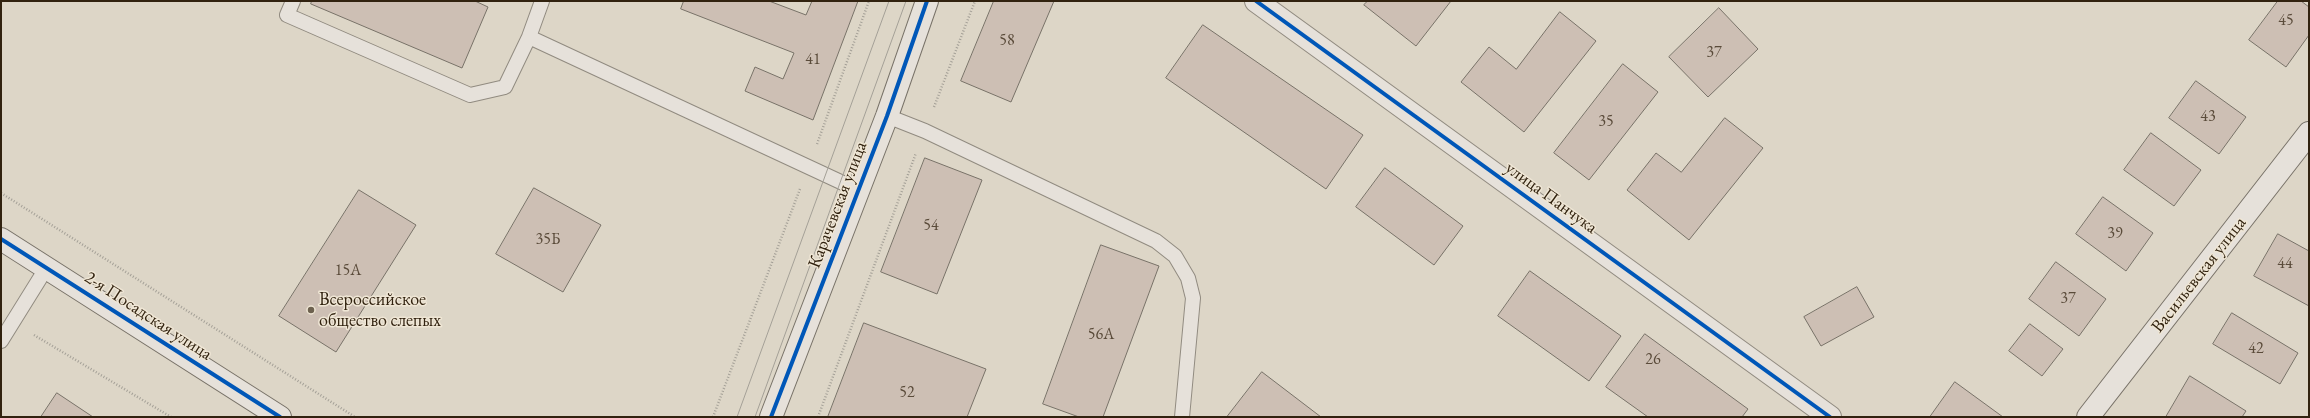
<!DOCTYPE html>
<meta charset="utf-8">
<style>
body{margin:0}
#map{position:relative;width:2310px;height:418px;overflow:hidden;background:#ddd6c7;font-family:"EB Garamond",serif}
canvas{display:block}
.frame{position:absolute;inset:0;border:2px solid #31220f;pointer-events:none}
</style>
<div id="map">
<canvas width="2310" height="418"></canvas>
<div class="frame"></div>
</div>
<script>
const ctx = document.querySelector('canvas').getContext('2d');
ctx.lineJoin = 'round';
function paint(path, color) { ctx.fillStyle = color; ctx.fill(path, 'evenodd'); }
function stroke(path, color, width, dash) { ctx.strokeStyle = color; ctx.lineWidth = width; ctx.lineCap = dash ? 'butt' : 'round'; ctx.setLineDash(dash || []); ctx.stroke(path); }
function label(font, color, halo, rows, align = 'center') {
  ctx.font = font + ' "EB Garamond",serif'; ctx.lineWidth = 3; ctx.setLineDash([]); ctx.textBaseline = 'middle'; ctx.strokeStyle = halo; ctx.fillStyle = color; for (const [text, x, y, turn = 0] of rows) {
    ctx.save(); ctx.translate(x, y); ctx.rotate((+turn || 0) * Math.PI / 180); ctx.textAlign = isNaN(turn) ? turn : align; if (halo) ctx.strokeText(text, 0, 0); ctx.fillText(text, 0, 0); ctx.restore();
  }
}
const building = new Path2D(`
 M312,1H475L488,7L462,68L311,4Z
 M684,1H769L806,15L812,1H858L813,120L745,91L755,67L783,79L794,53L681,9Z
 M994,1H1054L1011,102L961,81Z
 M1368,1H1451L1416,46L1364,5Z
 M2278,1H2301L2309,7V35L2286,67L2249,40Z
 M1719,8L1758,49L1708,97L1669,57Z
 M1560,12L1596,41L1524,132L1461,82L1489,47L1516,69Z
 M1203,25L1363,135L1326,189L1166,78Z
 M1623,64L1658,92L1589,180L1554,153Z
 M2196,81L2246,117L2219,154L2169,118Z
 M1725,118L1763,148L1689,240L1627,190L1656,153L1681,172Z
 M2151,133L2201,170L2174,206L2124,170Z
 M925,158L982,180L937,294L881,272Z
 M1385,168L1463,226L1434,265L1356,207Z
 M534,188L601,225L563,292L496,254Z
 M359,190L416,225L336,352L279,316Z
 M2103,197L2153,233L2126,271L2076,234Z
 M2278,234L2309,251V306L2254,276Z
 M1101,245L1159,266L1103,417H1079L1043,404Z
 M2056,262L2106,299L2079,336L2029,299Z
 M1530,271L1621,336L1589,381L1498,316Z
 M1857,287L1874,317L1821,346L1804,317Z
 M2232,313L2298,353L2280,384L2213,344Z
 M864,323L986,369L967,417H828Z
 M2030,324L2063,349L2042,376L2009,351Z
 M1645,334L1748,409L1742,417H1648L1606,387Z
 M1262,372L1321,417H1227Z
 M2190,376L2246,411L2242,417H2166Z
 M1955,382L2003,417H1930Z
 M57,393L93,417H41Z`);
const path = new Path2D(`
 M934,107L975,1
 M817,144L869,1
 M1,193L355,417
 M34,335L171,417
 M713,417L800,189
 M818,417L916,153`);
const lane = new Path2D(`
 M293,1L287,15L470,95L505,87L529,37L858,190
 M529,37L542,1
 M887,116L925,131L1156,241L1175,256L1188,278L1193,298L1182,417
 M1,341L47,267`);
const street = new Path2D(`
 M1256,1L1830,417`);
const secondary = new Path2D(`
 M1,239L280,417
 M771,417L887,116L927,1
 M2088,417L2309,133`);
const tram = new Path2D(`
 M737,417L889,1
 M755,417L906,1`);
const cycleway = new Path2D(`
 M1256,1L1830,417
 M1,239L280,417
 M771,417L887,116L927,1`);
const markers = [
 [311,310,4,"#6d614f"]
];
const numberNames = [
 ["45",2286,21],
 ["58",1007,41],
 ["37",1714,53],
 ["41",813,60],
 ["43",2208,117],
 ["35",1606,122],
 ["54",931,226],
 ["39",2115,234],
 ["35Б",548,240],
 ["44",2285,264],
 ["15А",348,271],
 ["37",2068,299],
 ["56А",1101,335],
 ["42",2256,349],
 ["26",1653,360],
 ["52",907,393]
];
const streetNames = [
 ["улица Панчука",1551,198,36],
 ["Карачевская улица",838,205,-69],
 ["Васильевская улица",2199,275,-52],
 ["2-я Посадская улица",148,316,33]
];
const poiNames = [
 ["Всероссийское",319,300],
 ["общество слепых",319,321]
];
paint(building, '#cdbfb4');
stroke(building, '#787268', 1);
stroke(lane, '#918b80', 16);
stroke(street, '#918b80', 24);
stroke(secondary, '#787268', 24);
stroke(path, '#a4a097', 2.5, [1, 2]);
stroke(lane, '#e6e1da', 14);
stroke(street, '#e6e1da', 22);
stroke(secondary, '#e6e1da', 22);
stroke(tram, '#a4a097', 1);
stroke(cycleway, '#0057b8', 4);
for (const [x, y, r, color] of markers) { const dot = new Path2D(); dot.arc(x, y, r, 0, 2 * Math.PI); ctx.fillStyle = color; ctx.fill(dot); stroke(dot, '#efe6d5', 1.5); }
label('16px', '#5a4b3a', null, numberNames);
label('18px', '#31220f', '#efe6d5', streetNames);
label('18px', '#31220f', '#efe6d5', poiNames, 'left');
</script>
